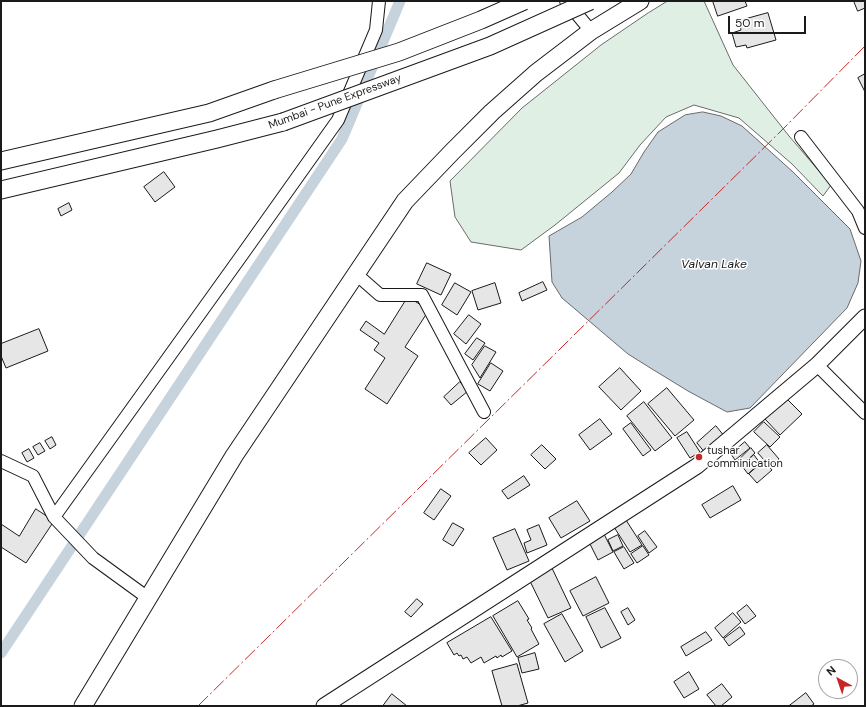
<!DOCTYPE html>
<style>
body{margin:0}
#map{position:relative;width:866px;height:707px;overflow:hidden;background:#fff;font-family:"DM Sans",sans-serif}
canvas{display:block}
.frame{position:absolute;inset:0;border:2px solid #1a1a1a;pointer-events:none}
.north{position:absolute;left:818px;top:659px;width:40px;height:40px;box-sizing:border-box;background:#fff;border:1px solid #a3a3a3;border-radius:50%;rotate:320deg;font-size:11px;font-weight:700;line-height:16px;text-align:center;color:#1a1a1a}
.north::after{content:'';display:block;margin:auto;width:14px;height:18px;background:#c62828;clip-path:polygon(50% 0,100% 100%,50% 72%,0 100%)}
.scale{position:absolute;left:728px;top:16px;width:78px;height:18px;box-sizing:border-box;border:2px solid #1a1a1a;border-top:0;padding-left:5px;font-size:12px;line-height:14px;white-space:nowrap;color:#1a1a1a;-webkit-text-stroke:3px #fff;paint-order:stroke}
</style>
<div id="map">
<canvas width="866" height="707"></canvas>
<div class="frame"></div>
<div class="north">N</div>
<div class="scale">50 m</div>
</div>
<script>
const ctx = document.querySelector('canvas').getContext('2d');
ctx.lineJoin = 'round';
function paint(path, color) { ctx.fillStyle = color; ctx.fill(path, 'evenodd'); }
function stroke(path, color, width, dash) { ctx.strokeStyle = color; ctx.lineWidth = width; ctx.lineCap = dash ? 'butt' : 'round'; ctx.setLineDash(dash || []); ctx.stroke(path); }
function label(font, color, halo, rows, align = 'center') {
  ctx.font = font + ' "DM Sans",sans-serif'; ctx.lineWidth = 3; ctx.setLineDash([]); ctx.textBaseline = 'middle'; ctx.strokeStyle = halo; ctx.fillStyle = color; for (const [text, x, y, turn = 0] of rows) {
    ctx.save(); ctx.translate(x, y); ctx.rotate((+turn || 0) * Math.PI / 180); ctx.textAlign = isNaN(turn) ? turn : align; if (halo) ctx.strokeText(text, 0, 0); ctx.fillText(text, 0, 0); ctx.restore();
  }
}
const green = new Path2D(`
 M668,1H704L733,65L789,136L831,185L823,196L792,164L739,118L694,105L666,117L640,145L619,173L555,225L521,250L471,242L455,217L450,181L522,108L601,45L648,13Z`);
const water = new Path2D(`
 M703,112L721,116L742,126L793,172L850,229L861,261L858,283L847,308L750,408L727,412L688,391L652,369L628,354L562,298L552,282L549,236L582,217L612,192L631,174L644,152L658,132L685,115Z`);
const canal = new Path2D(`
 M1,653L342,139L400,1`);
const building = new Path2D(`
 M713,1H745L747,6L718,16Z
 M854,1H865V8L858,11Z
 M768,13L776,40L747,48L746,45L736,47L732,33L741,30L739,21Z
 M865,74V92L858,78Z
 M164,172L175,187L155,202L144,187Z
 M69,203L72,210L61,216L58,209Z
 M427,263L451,274L441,295L417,284Z
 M543,282L547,290L522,301L519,293Z
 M455,283L471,292L457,315L442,305Z
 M495,283L501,303L478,310L472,291Z
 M408,297L429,310L405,347L418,356L387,404L365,389L385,358L374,350L379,343L360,330L366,321L384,334Z
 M469,315L481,324L466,344L454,334Z
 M39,329L48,351L6,368L1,356V344Z
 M477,338L485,343L473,360L465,354Z
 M485,346L496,352L480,378L472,365Z
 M491,363L503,371L490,391L478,384Z
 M620,368L641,391L621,410L599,387Z
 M460,382L468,391L451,405L444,397Z
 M667,388L694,420L675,436L648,404Z
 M787,399L802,414L780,435L765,419Z
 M644,402L672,438L655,451L627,416Z
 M600,419L612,434L590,450L579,435Z
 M764,422L780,437L770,447L754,432Z
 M631,423L651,450L643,456L623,429Z
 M716,426L725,437L706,454L697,443Z
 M687,432L700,452L690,458L677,438Z
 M52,437L56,445L50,449L45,441Z
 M486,438L497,450L481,465L469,453Z
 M745,442L750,448L735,460L731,454Z
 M40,443L45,451L38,455L33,447Z
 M542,445L556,459L545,469L531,455Z
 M767,445L779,459L770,467L758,453Z
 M751,448L755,453L741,466L737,462Z
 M29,449L34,458L27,462L22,453Z
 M754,455L760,463L748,474L742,466Z
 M764,461L772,470L757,483L749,474Z
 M524,476L530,485L508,499L502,491Z
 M733,486L741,500L710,518L702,505Z
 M441,489L451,496L434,520L424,513Z
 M577,501L590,521L561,538L549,518Z
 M36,509L54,521L26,563L1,547V524L19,536Z
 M626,520L642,545L630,552L614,527Z
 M453,523L464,529L453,546L443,540Z
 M539,525L547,545L527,553L524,543L531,540L527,530Z
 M515,529L529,561L507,570L493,538Z
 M645,531L657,547L649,553L638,536Z
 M604,534L613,552L598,560L589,542Z
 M618,535L623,546L613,551L608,540Z
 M643,546L649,555L637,563L631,554Z
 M624,547L634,563L624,569L614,552Z
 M551,566L571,608L548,618L528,577Z
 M596,577L609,603L583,616L570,591Z
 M417,599L423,604L411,617L405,612Z
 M518,601L529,619L527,620L532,628L531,629L539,644L517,657L493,616Z
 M747,605L756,616L745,624L737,613Z
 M605,608L621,638L601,648L586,617Z
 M628,608L635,620L628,625L621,612Z
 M733,613L741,622L723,638L715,628Z
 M562,614L583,651L565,662L544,624Z
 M491,617L512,651L502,657L501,655L497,658L496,656L484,663L481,657L471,663L467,657L463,659L461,655L459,656L457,653L454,655L447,643Z
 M740,627L745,634L729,646L724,639Z
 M706,632L712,640L686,656L681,647Z
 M535,653L539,669L522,673L518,658Z
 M517,664L528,703L517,706H502L492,671Z
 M689,672L699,689L684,698L674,682Z
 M722,684L732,697L721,706H716L707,695Z
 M806,693L814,704L811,706H789Z
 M392,694L407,706H383Z`);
const minor = new Path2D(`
 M566,1L591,31
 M801,137L858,211L865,228
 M356,274L380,295H422L484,412
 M817,365L865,413
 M1,461L33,476L54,517L93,558L148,598
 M54,517L242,255L338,120L376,30L379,1`);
const major = new Path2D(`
 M324,706L697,466L817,365L865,317`);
const highway = new Path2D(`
 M1,161L209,113L274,90
 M1,190L217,139L283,122
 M83,706L234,456L405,201L452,152L492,112L536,73L591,31L640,1`);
const highwayBridge = new Path2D(`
 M274,90L399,52L481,20L524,1
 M283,122L490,46L590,1`);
const power = new Path2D(`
 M198,706L783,129L865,46`);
const markers = [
 [699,457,4,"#c62828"]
];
const streetNames = [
 ["Mumbai - Pune Expressway",335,102,-20]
];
const poiNames = [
 ["tushar",707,451],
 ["comminication",707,464]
];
const waterNames = [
 ["Valvan Lake",714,265]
];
paint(green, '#e0efe3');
stroke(green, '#6a6a6a', 1);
paint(water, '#c6d2dc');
stroke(water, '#6a6a6a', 1);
stroke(canal, '#c6d2dc', 11);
paint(building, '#e6e6e6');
stroke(building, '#1a1a1a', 1);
stroke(minor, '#1a1a1a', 14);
stroke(major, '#1a1a1a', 17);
stroke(highway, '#1a1a1a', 19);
stroke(minor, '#fff', 12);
stroke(major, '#fff', 15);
stroke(highway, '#fff', 17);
stroke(highwayBridge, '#1a1a1a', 19, []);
stroke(highwayBridge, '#fff', 17);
stroke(power, '#c62828', 1, [14, 3, 2, 3]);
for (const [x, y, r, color] of markers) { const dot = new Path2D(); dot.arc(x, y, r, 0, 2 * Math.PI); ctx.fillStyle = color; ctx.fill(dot); stroke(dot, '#fff', 1.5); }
label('11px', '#1a1a1a', '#fff', streetNames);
label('11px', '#1a1a1a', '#fff', poiNames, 'left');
label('italic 12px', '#1a1a1a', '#fff', waterNames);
</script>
